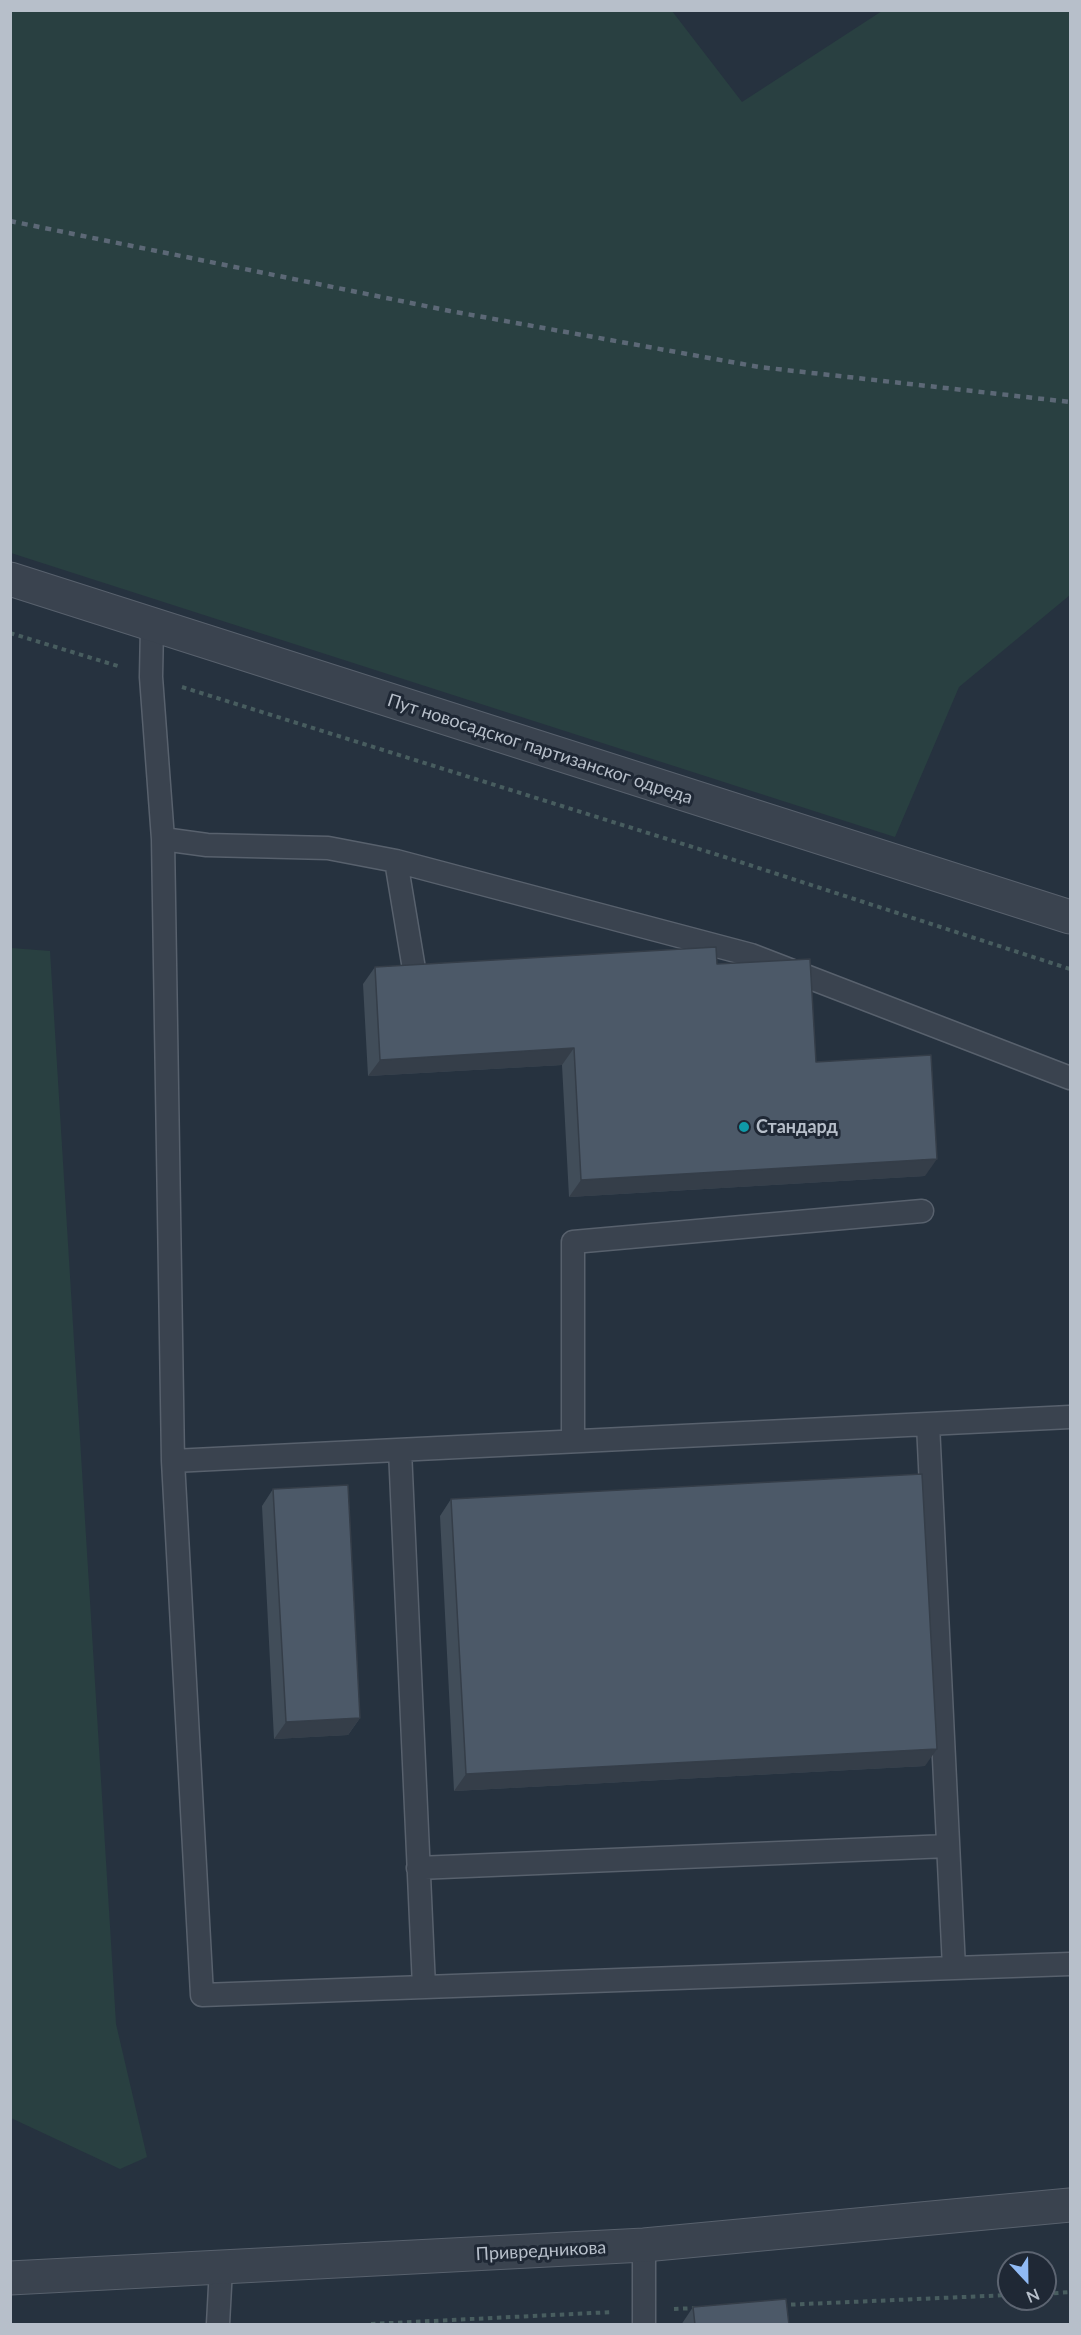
<!DOCTYPE html>
<meta charset="utf-8">
<style>
body{margin:0}
#map{position:relative;width:1081px;height:2335px;overflow:hidden;background:#26323f;font-family:Lato,sans-serif}
canvas{display:block}
.frame{position:absolute;inset:0;border:12px solid #b7bfca;pointer-events:none}
.north{position:absolute;left:997px;top:2251px;width:60px;height:60px;box-sizing:border-box;background:#1f2835;border:2px solid #5c6471;border-radius:50%;rotate:158deg;font-size:16px;font-weight:700;line-height:24px;text-align:center;color:#b7bfca}
.north::after{content:'';display:block;margin:auto;width:21px;height:27px;background:#90baf5;clip-path:polygon(50% 0,100% 100%,50% 72%,0 100%)}
</style>
<div id="map">
<canvas width="1081" height="2335"></canvas>
<div class="frame"></div>
<div class="north">N</div>
</div>
<script>
const ctx = document.querySelector('canvas').getContext('2d');
ctx.lineJoin = 'round';
function paint(path, color) { ctx.fillStyle = color; ctx.fill(path, 'evenodd'); }
function stroke(path, color, width, dash) { ctx.strokeStyle = color; ctx.lineWidth = width; ctx.lineCap = dash ? 'butt' : 'round'; ctx.setLineDash(dash || []); ctx.stroke(path); }
function label(font, color, halo, rows, align = 'center') {
  ctx.font = font + ' Lato,sans-serif'; ctx.lineWidth = 6; ctx.setLineDash([]); ctx.textBaseline = 'middle'; ctx.strokeStyle = halo; ctx.fillStyle = color; for (const [text, x, y, turn = 0] of rows) {
    ctx.save(); ctx.translate(x, y); ctx.rotate((+turn || 0) * Math.PI / 180); ctx.textAlign = isNaN(turn) ? turn : align; if (halo) ctx.strokeText(text, 0, 0); ctx.fillText(text, 0, 0); ctx.restore();
  }
}
const green = new Path2D(`
 M11,10L672,11L742,102L882,11H1070V595L959,687L895,837L11,553Z
 M11,948L50,951L116,2024L147,2157L120,2169L11,2118Z`);
const path = new Path2D(`
 M10,633L121,667
 M182,687L731,859L1070,969
 M1045,2294L1070,2292
 M782,2305L1009,2295
 M674,2309L697,2308
 M371,2324L613,2312`);
const service = new Path2D(`
 M152,626L151,677L163,839L173,1461L202,1995L954,1968L928,1424
 M163,839L207,845L328,848L396,861L751,955L1070,1078
 M396,861L414,969
 M573,1441V1242L922,1211
 M400,1450L424,1987
 M173,1461L1070,1417
 M418,1868L948,1846
 M954,1968L1070,1964
 M644,2245V2324
 M218,2324L221,2268`);
const minor = new Path2D(`
 M10,2278L644,2245L1070,2205`);
const tertiary = new Path2D(`
 M10,579L1070,917`);
const rail = new Path2D(`
 M10,221L450,311L759,367L1070,402`);
const wall = new Path2D(`
 M717,964L816,1062L925,1176L569,1197L562,1065L368,1076L363,984L375,967Z
 M273,1489L360,1718L348,1735L274,1739L262,1506Z
 M451,1499L925,1766L454,1791L440,1516Z
 M693,2307L789,2325H681Z`);
const shadedWall = new Path2D(`
 M574,1048L562,1065L368,1076L380,1060Z
 M937,1159L925,1176L569,1197L581,1180Z
 M360,1718L348,1735L274,1739L286,1722Z
 M937,1749L925,1766L454,1791L466,1774Z`);
const building = new Path2D(`
 M716,947L717,964L810,959L816,1062L931,1055L937,1159L581,1180L574,1048L380,1060L375,967Z
 M922,1474L937,1749L466,1774L451,1499Z
 M348,1485L360,1718L286,1722L273,1489Z
 M786,2299L789,2325H695L693,2307Z`);
const markers = [
 [744,1127,6,"#0f9aa8"]
];
const streetNames = [
 ["Пут новосадског партизанског одреда",540,749,18],
 ["Привредникова",541,2251,-3]
];
const poiNames = [
 ["Стандард",756,1127]
];
paint(green, '#294041');
stroke(service, '#58616d', 25);
stroke(minor, '#58616d', 35);
stroke(tertiary, '#58616d', 35);
stroke(path, '#485d5f', 4, [4.5, 4.5]);
stroke(service, '#3a434f', 22);
stroke(minor, '#3a434f', 33);
stroke(tertiary, '#3a434f', 33);
stroke(rail, '#5c6876', 4.5, [6, 6]);
paint(wall, '#414d59');
paint(shadedWall, '#353e49');
paint(building, '#4c5968');
stroke(building, '#353e49', 1.5);
for (const [x, y, r, color] of markers) { const dot = new Path2D(); dot.arc(x, y, r, 0, 2 * Math.PI); ctx.fillStyle = color; ctx.fill(dot); stroke(dot, '#1f2835', 2); }
label('18px', '#b7bfca', '#1f2835', streetNames);
label('bold 18px', '#b7bfca', '#1f2835', poiNames, 'left');
</script>
